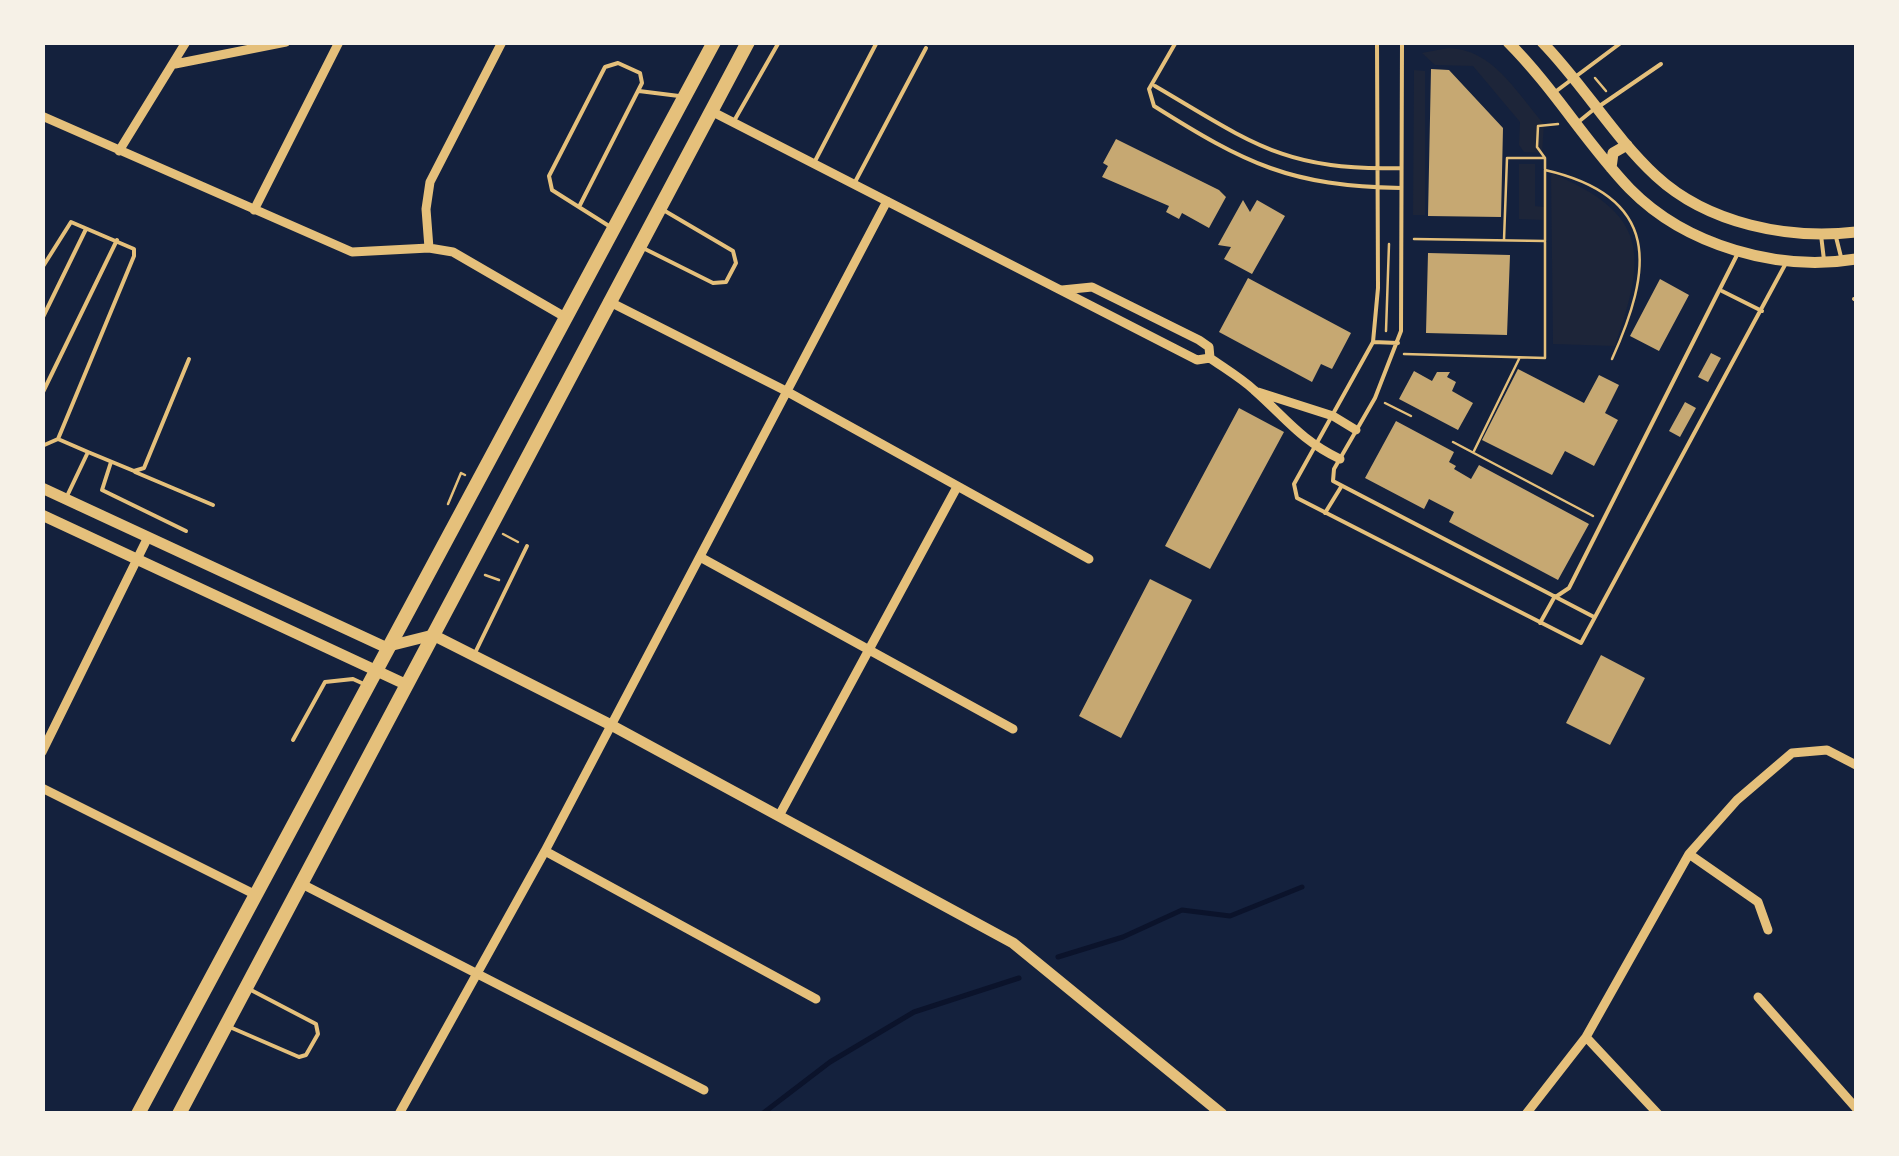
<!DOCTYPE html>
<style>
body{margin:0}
#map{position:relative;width:1899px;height:1156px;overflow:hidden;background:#14213d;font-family:"Exo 2",sans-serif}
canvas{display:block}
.frame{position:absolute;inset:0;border:45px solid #f6f1e7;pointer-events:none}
</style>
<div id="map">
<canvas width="1899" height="1156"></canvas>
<div class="frame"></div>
</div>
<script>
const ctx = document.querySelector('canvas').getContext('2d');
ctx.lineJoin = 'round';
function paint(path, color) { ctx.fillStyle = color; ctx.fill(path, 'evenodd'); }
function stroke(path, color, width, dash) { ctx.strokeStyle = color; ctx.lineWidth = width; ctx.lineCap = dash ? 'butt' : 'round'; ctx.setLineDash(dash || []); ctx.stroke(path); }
const green = new Path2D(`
 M1448,48C1493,49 1515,91 1544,124L1542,153L1524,152L1519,145L1520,122L1473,66L1435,65L1422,53Z
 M1414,70L1425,71V215H1413Z
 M1519,164H1535V206L1544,207V220L1519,219Z
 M1551,173C1649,214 1647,254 1615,346L1553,344Z`);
const stream = new Path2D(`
 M1058,957L1123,937L1182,910L1230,916L1302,887
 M762,1114L830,1062L914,1012L1019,978`);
const building = new Path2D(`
 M1431,69L1449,70L1503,128L1501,217L1428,216Z
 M1116,139L1219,190L1226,197L1209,228L1182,213L1179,219L1166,212L1169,206L1102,177L1108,166L1103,163Z
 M1243,200L1250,212L1257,200L1285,216L1252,274L1224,259L1231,247L1218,245Z
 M1428,253L1510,255L1507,335L1426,333Z
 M1248,278L1351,333L1332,369L1321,364L1312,382L1219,332Z
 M1660,279L1689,295L1659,351L1630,336Z
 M1711,353L1721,358L1708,382L1698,377Z
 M1518,369L1584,403L1599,375L1619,385L1605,413L1618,420L1594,466L1565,451L1552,475L1482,440Z
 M1414,371L1432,381L1437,372H1450L1447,377L1456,382L1452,391L1473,403L1458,430L1399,399Z
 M1685,402L1696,408L1680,437L1669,431Z
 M1239,408L1284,432L1210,569L1165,546Z
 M1396,421L1454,452L1449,462L1456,466L1454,469L1471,479L1479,465L1589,524L1558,580L1449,522L1454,512L1429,499L1424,509L1365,478Z
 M1150,579L1192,600L1121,738L1079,716Z
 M1601,655L1645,678L1610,745L1566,723Z`);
const path = new Path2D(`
 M1595,78L1606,91
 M1545,158L1537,147L1538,126L1558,124
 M1414,239L1545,241V170C1663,197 1652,270 1612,359
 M1504,240L1507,158H1545V169
 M1386,331L1389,244
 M1404,354L1545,358V242
 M1385,403L1411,416
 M1453,442L1593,516
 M1474,451L1519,359
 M448,504L461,473L465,475
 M503,534L518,542
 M485,575L499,580`);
const service = new Path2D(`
 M1176,42L1149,89L1154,106C1246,164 1290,186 1401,188
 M1377,42L1378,288L1373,342L1294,484L1297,498L1581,643L1786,263
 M1402,42L1401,331L1375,398L1334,469L1333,481L1594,617
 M1155,86C1249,141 1285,172 1400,168
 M639,91L679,96
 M1555,92L1622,42
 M1601,105L1661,64
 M734,121L779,42
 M1577,123L1593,110
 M814,163L877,42
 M854,184L926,48
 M580,205L642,83L640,73L618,63L605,67L549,176L552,190L609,226
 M1821,235L1824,260
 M1836,237L1841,257
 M643,248L713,283L726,282L736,263L733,251L665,211
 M42,268L71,222L134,249V256L58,439
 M1722,291L1762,311
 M1854,299L1856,300
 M42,319L86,229
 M1373,342L1398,343
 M42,394L117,240
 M42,446L58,439L88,452L68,494
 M88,452L134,471L144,468L189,359
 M111,462L102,490L186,531
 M135,472L213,505
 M1325,513L1341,487
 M1557,596L1569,588L1738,253
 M1540,623L1555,596
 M474,655L527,546
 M293,740L325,682L353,679L366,685
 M232,1028L299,1057L306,1055L318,1034L316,1024L249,989`);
const minor = new Path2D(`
 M175,64L286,42
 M711,111L1197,360L1210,358L1209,347L1199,340L1092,287L1062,290
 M42,116L352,252L429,248L453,252L565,317
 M119,151L186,42
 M254,210L339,42
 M429,248L426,209L430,182L502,42
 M608,301L786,391L1089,559
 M1210,358C1224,368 1241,378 1254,390C1285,417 1300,440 1340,459
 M1258,392L1333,416L1356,430
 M700,557L1013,729
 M42,752L148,537
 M42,788L254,894
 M780,814L957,487
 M545,851L816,999
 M1689,854L1758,902L1768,930
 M300,883L704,1090
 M1758,997L1856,1108
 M1586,1037L1658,1114
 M399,1114L545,851L887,201
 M1526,1114L1586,1037L1689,854L1737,800L1792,753L1827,750L1856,765`);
const tertiary = new Path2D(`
 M1508,42C1554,88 1586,143 1630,189C1686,246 1779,272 1856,259
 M1542,42C1583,84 1613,136 1656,176C1708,224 1789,240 1856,232
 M1611,168L1613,153L1627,145
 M42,488L385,647L433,635L611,725L1013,943L1222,1114
 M42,515L407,685`);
const primary = new Path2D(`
 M138,1114L714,42
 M179,1114L748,42`);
paint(green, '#1d2539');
stroke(stream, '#0b132b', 5);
paint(building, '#c6a872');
stroke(path, '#e5c07b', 2.5);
stroke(service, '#e5c07b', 4);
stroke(minor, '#e5c07b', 9);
stroke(tertiary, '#e5c07b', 11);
stroke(primary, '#e5c07b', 14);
</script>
